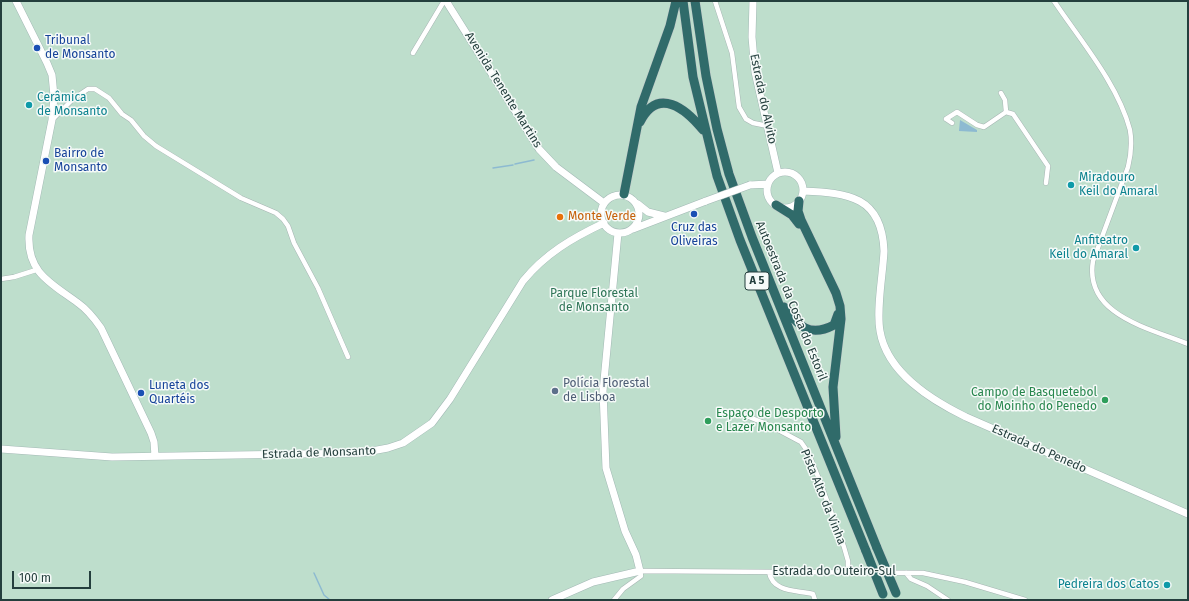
<!DOCTYPE html>
<meta charset="utf-8">
<style>
body{margin:0}
#map{position:relative;width:1189px;height:601px;overflow:hidden;background:#e4edeb;font-family:"Fira Sans",sans-serif}
canvas{display:block}
.frame{position:absolute;inset:0;border:2px solid #243f3d;pointer-events:none}
.scale{position:absolute;left:12px;top:571px;width:79px;height:18px;box-sizing:border-box;border:2px solid #243f3d;border-top:0;padding-left:5px;font-size:12px;line-height:14px;white-space:nowrap;color:#243f3d;-webkit-text-stroke:3px #f5faf8;paint-order:stroke}
</style>
<div id="map">
<canvas width="1189" height="601"></canvas>
<div class="frame"></div>
<div class="scale">100 m</div>
</div>
<script>
const ctx = document.querySelector('canvas').getContext('2d');
ctx.lineJoin = 'round';
function paint(path, color) { ctx.fillStyle = color; ctx.fill(path, 'evenodd'); }
function stroke(path, color, width, dash) { ctx.strokeStyle = color; ctx.lineWidth = width; ctx.lineCap = dash ? 'butt' : 'round'; ctx.setLineDash(dash || []); ctx.stroke(path); }
function label(font, color, halo, rows, align = 'center') {
  ctx.font = font + ' "Fira Sans",sans-serif'; ctx.lineWidth = 3; ctx.setLineDash([]); ctx.textBaseline = 'middle'; ctx.strokeStyle = halo; ctx.fillStyle = color; for (const [text, x, y, turn = 0] of rows) {
    ctx.save(); ctx.translate(x, y); ctx.rotate((+turn || 0) * Math.PI / 180); ctx.textAlign = isNaN(turn) ? turn : align; if (halo) ctx.strokeText(text, 0, 0); ctx.fillText(text, 0, 0); ctx.restore();
  }
}
const green = new Path2D(`
 M1,1H1188V600H1Z`);
const water = new Path2D(`
 M960,120L977,130V132L959,131Z`);
const stream = new Path2D(`
 M515,164L534,160
 M493,168L513,165
 M314,573L324,595L330,600`);
const street = new Path2D(`
 M715,1L732,53L739,107L746,119L753,123L768,126
 M1054,1C1080,40 1118,84 1130,130C1132,142 1131,155 1128,167L1093,261C1084,315 1149,328 1188,344
 M413,53L444,1
 M1006,112L1013,114L1048,166L1046,183
 M946,119L957,112L977,125L984,127L1006,112L1005,100L1001,93
 M946,119L952,123
 M52,120L73,99L88,89H95L109,98L122,114L131,120L144,136L156,146L241,198L276,213L283,219L288,226L294,243L318,288L348,357
 M1,279L14,277L36,270
 M739,413L769,425L801,442L808,452L819,479L844,547L848,561V572
 M769,572C773,593 797,590 813,594L815,600
 M906,573L911,579L927,586L948,600
 M614,600L623,589L641,576L640,571L923,573L965,582L1025,600`);
const secondary = new Path2D(`
 M16,1L47,63L52,75L54,96L52,120L29,235C27,273 51,283 78,303C88,310 94,318 101,328L151,433L154,442L155,456
 M446,1L539,149L556,167L604,203
 M753,1L752,37L755,72L778,173
 M767 190a18 18 0 1 1 36 0a18 18 0 1 1-36 0Z
 M750,185L768,184
 M803,191C848,193 882,196 884,251C883,274 876,309 880,331C887,373 931,400 966,417L1188,514
 M601 214a19 19 0 1 1 38 0a19 19 0 1 1-38 0Z
 M638,204L648,212L664,216
 M633,229L706,201
 M1,449L112,457L361,453L388,448L403,443L432,423L450,399L523,281C545,254 572,238 604,223
 M552,600L593,582L640,571L636,555L625,531L606,468L603,391L618,233`);
const highway = new Path2D(`
 M683,1L693,77L717,176L740,240L866,551
 M695,1L706,76L717,129L729,174L752,237L877,548
 M640,122C658,86 686,109 703,130
 M624,194L641,107L670,26L676,1
 M799,201L798,211L801,220L836,293L840,306L841,319L833,387L836,437
 M776,205L792,215L799,224
 M784,307C799,326 809,338 834,325L838,314`);
const secondaryBridge = new Path2D(`
 M706,201L750,185`);
const highwayBridge = new Path2D(`
 M877,548L896,593
 M866,551L883,594`);
const markers = [
 [37,48,4,"#1a4fb4"],
 [29,105,4,"#0f9aa8"],
 [46,161,4,"#1a4fb4"],
 [1071,185,4,"#0f9aa8"],
 [694,214,4,"#1a4fb4"],
 [560,217,4,"#e8710a"],
 [1136,248,4,"#0f9aa8"],
 [555,391,4,"#5c6f8a"],
 [141,393,4,"#1a4fb4"],
 [1105,400,4,"#2e9e5b"],
 [708,421,4,"#2e9e5b"],
 [1167,585,4,"#0f9aa8"]
];
const shields = [
 [757,281,24]
];
const shieldNames = [
 ["A 5",757,281]
];
const transitNames = [
 ["Tribunal",45,41],
 ["de Monsanto",45,55],
 ["Bairro de",54,154],
 ["Monsanto",54,168],
 ["Cruz das",694,228,"center"],
 ["Oliveiras",694,242,"center"],
 ["Luneta dos",149,386],
 ["Quartéis",149,400]
];
const streetNames = [
 ["Avenida Tenente Martins",503,90,58],
 ["Estrada do Alvito",763,99,78],
 ["Autoestrada da Costa do Estoril",791,301,68],
 ["Estrada do Penedo",1039,449,24],
 ["Estrada de Monsanto",319,453,-2],
 ["Pista Alto da Vinha",823,497,68],
 ["Estrada do Outeiro-Sul",834,572]
];
const cultureNames = [
 ["Cerâmica",37,98],
 ["de Monsanto",37,112],
 ["Miradouro",1079,178],
 ["Keil do Amaral",1079,192],
 ["Anfiteatro",1128,241,"right"],
 ["Keil do Amaral",1128,255,"right"],
 ["Pedreira dos Catos",1159,585,"right"]
];
const foodNames = [
 ["Monte Verde",568,217]
];
const parkNames = [
 ["Parque Florestal",594,294],
 ["de Monsanto",594,308]
];
const serviceNames = [
 ["Polícia Florestal",563,384],
 ["de Lisboa",563,398]
];
const leisureNames = [
 ["Campo de Basquetebol",1097,393],
 ["do Moinho do Penedo",1097,407],
 ["Espaço de Desporto",716,414,"left"],
 ["e Lazer Monsanto",716,428,"left"]
];
paint(green, '#bedecc');
paint(water, '#8dbad1');
stroke(stream, '#8dbad1', 1.5);
stroke(street, '#a7b5b3', 5.5);
stroke(secondary, '#a3b9b5', 8);
stroke(highway, '#c2c9c9', 10);
stroke(street, '#fff', 4.5);
stroke(secondary, '#fff', 7);
stroke(highway, '#306b6a', 9);
stroke(secondaryBridge, '#a3b9b5', 8, []);
stroke(highwayBridge, '#c2c9c9', 10, []);
stroke(secondaryBridge, '#fff', 7);
stroke(highwayBridge, '#306b6a', 9);
for (const [x, y, r, color] of markers) { const dot = new Path2D(); dot.arc(x, y, r, 0, 2 * Math.PI); ctx.fillStyle = color; ctx.fill(dot); stroke(dot, '#f5faf8', 1.5); }
for (const [x, y, w] of shields) { const box = new Path2D(); box.roundRect(x - w / 2, y - 9, w, 18, 3); ctx.fillStyle = '#f5faf8'; ctx.fill(box); stroke(box, '#243f3d', 1); }
label('bold 11px', '#243f3d', null, shieldNames);
label('12px', '#164399', '#f5faf8', transitNames, 'left');
label('12px', '#243f3d', '#f5faf8', streetNames);
label('12px', '#0d838f', '#f5faf8', cultureNames, 'left');
label('12px', '#c56008', '#f5faf8', foodNames, 'left');
label('12px', '#2e7557', '#f5faf8', parkNames);
label('12px', '#4e5e75', '#f5faf8', serviceNames, 'left');
label('12px', '#27864d', '#f5faf8', leisureNames, 'right');
</script>
